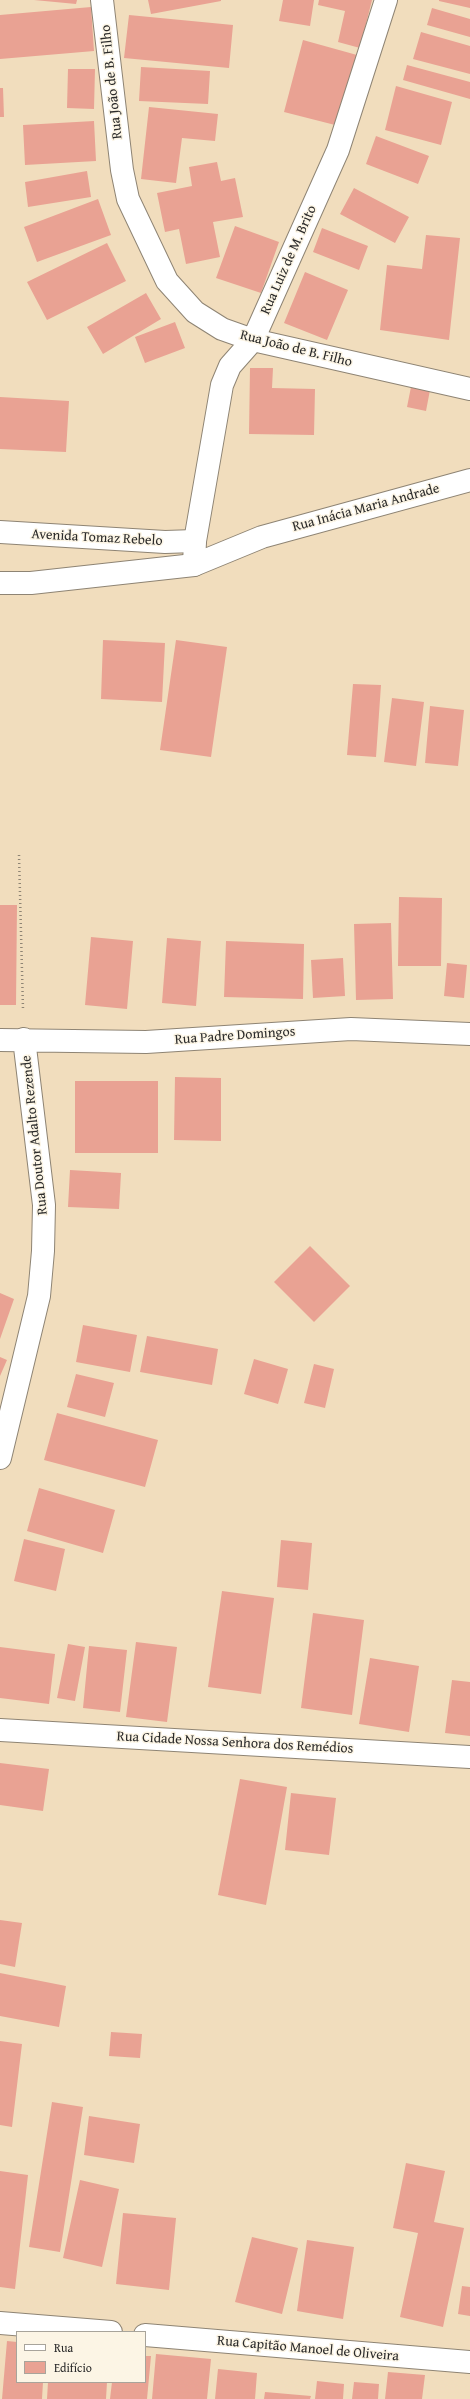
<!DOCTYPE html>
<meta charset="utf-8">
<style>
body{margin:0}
#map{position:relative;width:470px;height:2399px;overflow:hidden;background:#f1ddbd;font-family:"Gentium Book Plus",serif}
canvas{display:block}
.legend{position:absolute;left:16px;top:2331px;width:130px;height:52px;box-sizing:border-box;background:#fcf5e5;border:1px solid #a8a49b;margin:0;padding:5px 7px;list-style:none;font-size:12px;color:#2b2b2b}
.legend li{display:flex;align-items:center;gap:8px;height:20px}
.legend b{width:20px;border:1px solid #a8a49b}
</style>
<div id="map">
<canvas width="470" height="2399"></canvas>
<ul class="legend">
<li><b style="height:5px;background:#fff"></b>Rua</li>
<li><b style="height:11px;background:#e9a293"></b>Edifício</li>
</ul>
</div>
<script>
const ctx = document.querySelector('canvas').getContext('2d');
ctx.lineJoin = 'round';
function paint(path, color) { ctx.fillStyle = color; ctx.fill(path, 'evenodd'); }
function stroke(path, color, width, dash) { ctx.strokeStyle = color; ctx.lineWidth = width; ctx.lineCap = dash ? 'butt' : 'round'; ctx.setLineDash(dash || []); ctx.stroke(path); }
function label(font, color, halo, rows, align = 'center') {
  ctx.font = font + ' "Gentium Book Plus",serif'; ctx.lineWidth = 3; ctx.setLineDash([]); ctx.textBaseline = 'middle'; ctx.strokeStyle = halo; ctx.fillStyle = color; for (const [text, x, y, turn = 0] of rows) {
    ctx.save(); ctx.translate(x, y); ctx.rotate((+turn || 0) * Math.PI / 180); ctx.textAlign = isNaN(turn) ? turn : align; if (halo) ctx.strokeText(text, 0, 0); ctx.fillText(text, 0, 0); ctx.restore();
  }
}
const building = new Path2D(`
 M34,0H77L76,4Z
 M148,0H221V1L151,14Z
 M283,0H314L310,26L279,21Z
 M319,0H372L360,48L338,42L345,11L318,5Z
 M439,0H470V8L439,1Z
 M91,7L94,51L0,59V15Z
 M432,8L470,19V37L427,25Z
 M129,15L233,25L229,68L124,58Z
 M421,32L470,46V74L413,59Z
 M303,40L357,55L339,126L284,112Z
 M407,65L470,82V99L403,80Z
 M141,67L210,71L208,104L139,101Z
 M68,69H95L94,109L67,108Z
 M396,86L452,102L441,145L385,130Z
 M0,88H3L4,117H0Z
 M149,107L218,114L215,141L182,138L176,183L141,179Z
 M94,121L96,161L25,165L23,125Z
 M376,136L429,156L418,184L366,164Z
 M217,162L221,181L235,178L243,217L213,222L220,257L186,264L179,229L165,232L157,193L192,186L189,167Z
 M87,171L91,197L28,207L25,182Z
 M354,188L409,217L395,243L340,214Z
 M98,199L111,235L37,262L24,227Z
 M235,226L279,242L261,293L216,278Z
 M322,228L368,246L359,270L313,252Z
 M426,235L460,238L449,340L380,330L387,265L422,269Z
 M107,243L126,281L47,320L27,282Z
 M305,272L348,290L327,340L284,323Z
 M146,293L161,319L103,354L87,327Z
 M175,322L185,348L145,363L135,337Z
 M250,368H273L272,388L315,389L314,435L249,434Z
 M411,387L430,390L426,411L407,407Z
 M0,397L69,401L66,452L0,449Z
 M103,640L165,643L162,702L101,699Z
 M176,640L227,647L211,757L160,750Z
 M353,684L381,685L376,757L347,755Z
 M392,698L424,702L416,766L384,762Z
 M430,706L464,710L458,766L425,763Z
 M399,897L442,898L441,966H398Z
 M0,905H17L16,1005H0Z
 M391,923L393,999L356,1000L354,924Z
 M91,937L133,941L127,1009L85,1005Z
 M167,938L201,941L196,1006L162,1003Z
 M226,941L304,944L303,999L224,997Z
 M343,958L345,996L313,998L311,960Z
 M447,963L467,965L464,998L444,996Z
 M175,1077L221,1078V1141L174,1140Z
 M75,1081H158V1153H75Z
 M70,1170L121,1173L119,1209L68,1207Z
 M310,1246L350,1286L314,1322L274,1282Z
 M0,1293L14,1299L0,1339Z
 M83,1325L137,1335L130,1372L76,1362Z
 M147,1336L218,1349L212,1385L140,1372Z
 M0,1357L7,1360L0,1376Z
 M254,1359L288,1369L278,1404L244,1394Z
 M314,1364L334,1369L325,1408L304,1403Z
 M76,1374L114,1383L105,1417L67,1407Z
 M57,1413L158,1440L145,1487L44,1460Z
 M39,1488L115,1510L103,1553L27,1531Z
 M24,1539L65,1549L56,1591L14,1581Z
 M281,1540L312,1543L308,1590L277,1587Z
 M222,1591L274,1598L261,1694L208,1687Z
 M313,1613L364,1620L352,1715L301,1708Z
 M136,1642L177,1647L167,1722L126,1717Z
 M68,1644L85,1647L75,1701L57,1698Z
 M89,1646L127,1650L120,1712L83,1708Z
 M0,1647L55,1654L49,1704L0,1698Z
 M370,1658L419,1666L409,1732L359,1724Z
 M452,1680L470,1682V1736L445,1733Z
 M0,1763L49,1769L43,1811L0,1805Z
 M240,1779L287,1787L266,1905L218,1895Z
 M291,1793L336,1798L329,1855L285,1850Z
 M0,1920L22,1923L15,1967L0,1964Z
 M0,1973L66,1986L59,2027L0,2016Z
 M111,2032L142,2034L140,2058L109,2056Z
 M0,2041L22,2044L12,2127L0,2125Z
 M52,2102L83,2107L60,2252L29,2247Z
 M89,2116L140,2124L134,2163L84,2155Z
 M406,2163L445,2171L434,2222L464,2228L443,2327L400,2317L418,2233L393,2228Z
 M0,2171L28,2175L15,2289L0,2287Z
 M80,2180L119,2189L102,2267L63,2258Z
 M123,2213L176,2218L169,2290L116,2284Z
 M252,2237L298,2248L282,2314L235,2302Z
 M307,2240L354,2247L343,2319L297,2311Z
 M462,2286L470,2287V2316L458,2314Z
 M7,2341L17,2342V2382H43L42,2399H2Z
 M156,2354L211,2359L207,2399H152Z
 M145,2356H151L147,2399H110L112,2382H145Z
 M218,2369L257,2373L255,2399H215Z
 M388,2372L425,2375L422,2399H385Z
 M317,2381L344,2384L343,2399H315Z
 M48,2382H107L106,2399H47Z
 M354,2382L379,2384L378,2399H352Z
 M265,2392L311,2396L310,2399H264Z`);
const path = new Path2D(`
 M19,855L23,1009`);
const street = new Path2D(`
 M102,0L122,170L128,199L167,281L195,312L222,329L253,340L470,389
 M386,0L338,150L253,340L230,366L222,385L195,541L194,565L262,537L470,480
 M0,1040L146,1042L351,1029L470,1034
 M0,1458L39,1296L43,1251L44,1205L24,1039
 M0,1730L470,1757
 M0,2323L111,2332
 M145,2335L470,2362`);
const secondary = new Path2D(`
 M0,532L165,542L195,541
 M0,583H31L194,565`);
const streetNames = [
 ["Rua João de B. Filho",112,82,-96],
 ["Rua Luiz de M. Brito",289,260,-66],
 ["Rua João de B. Filho",296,349,14],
 ["Rua Inácia Maria Andrade",366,508,-15],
 ["Avenida Tomaz Rebelo",97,538,3],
 ["Rua Padre Domingos",235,1036,-4],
 ["Rua Doutor Adalto Rezende",35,1135,-96],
 ["Rua Cidade Nossa Senhora dos Remédios",235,1743,3],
 ["Rua Capitão Manoel de Oliveira",308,2349,5]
];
paint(building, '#e9a293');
stroke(street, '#8e8474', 24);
stroke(secondary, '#8e8474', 24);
stroke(path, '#8e8474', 2.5, [1, 3]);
stroke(street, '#fff', 22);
stroke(secondary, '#fff', 22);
label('14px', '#2b2b2b', '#fcf5e5', streetNames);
</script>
